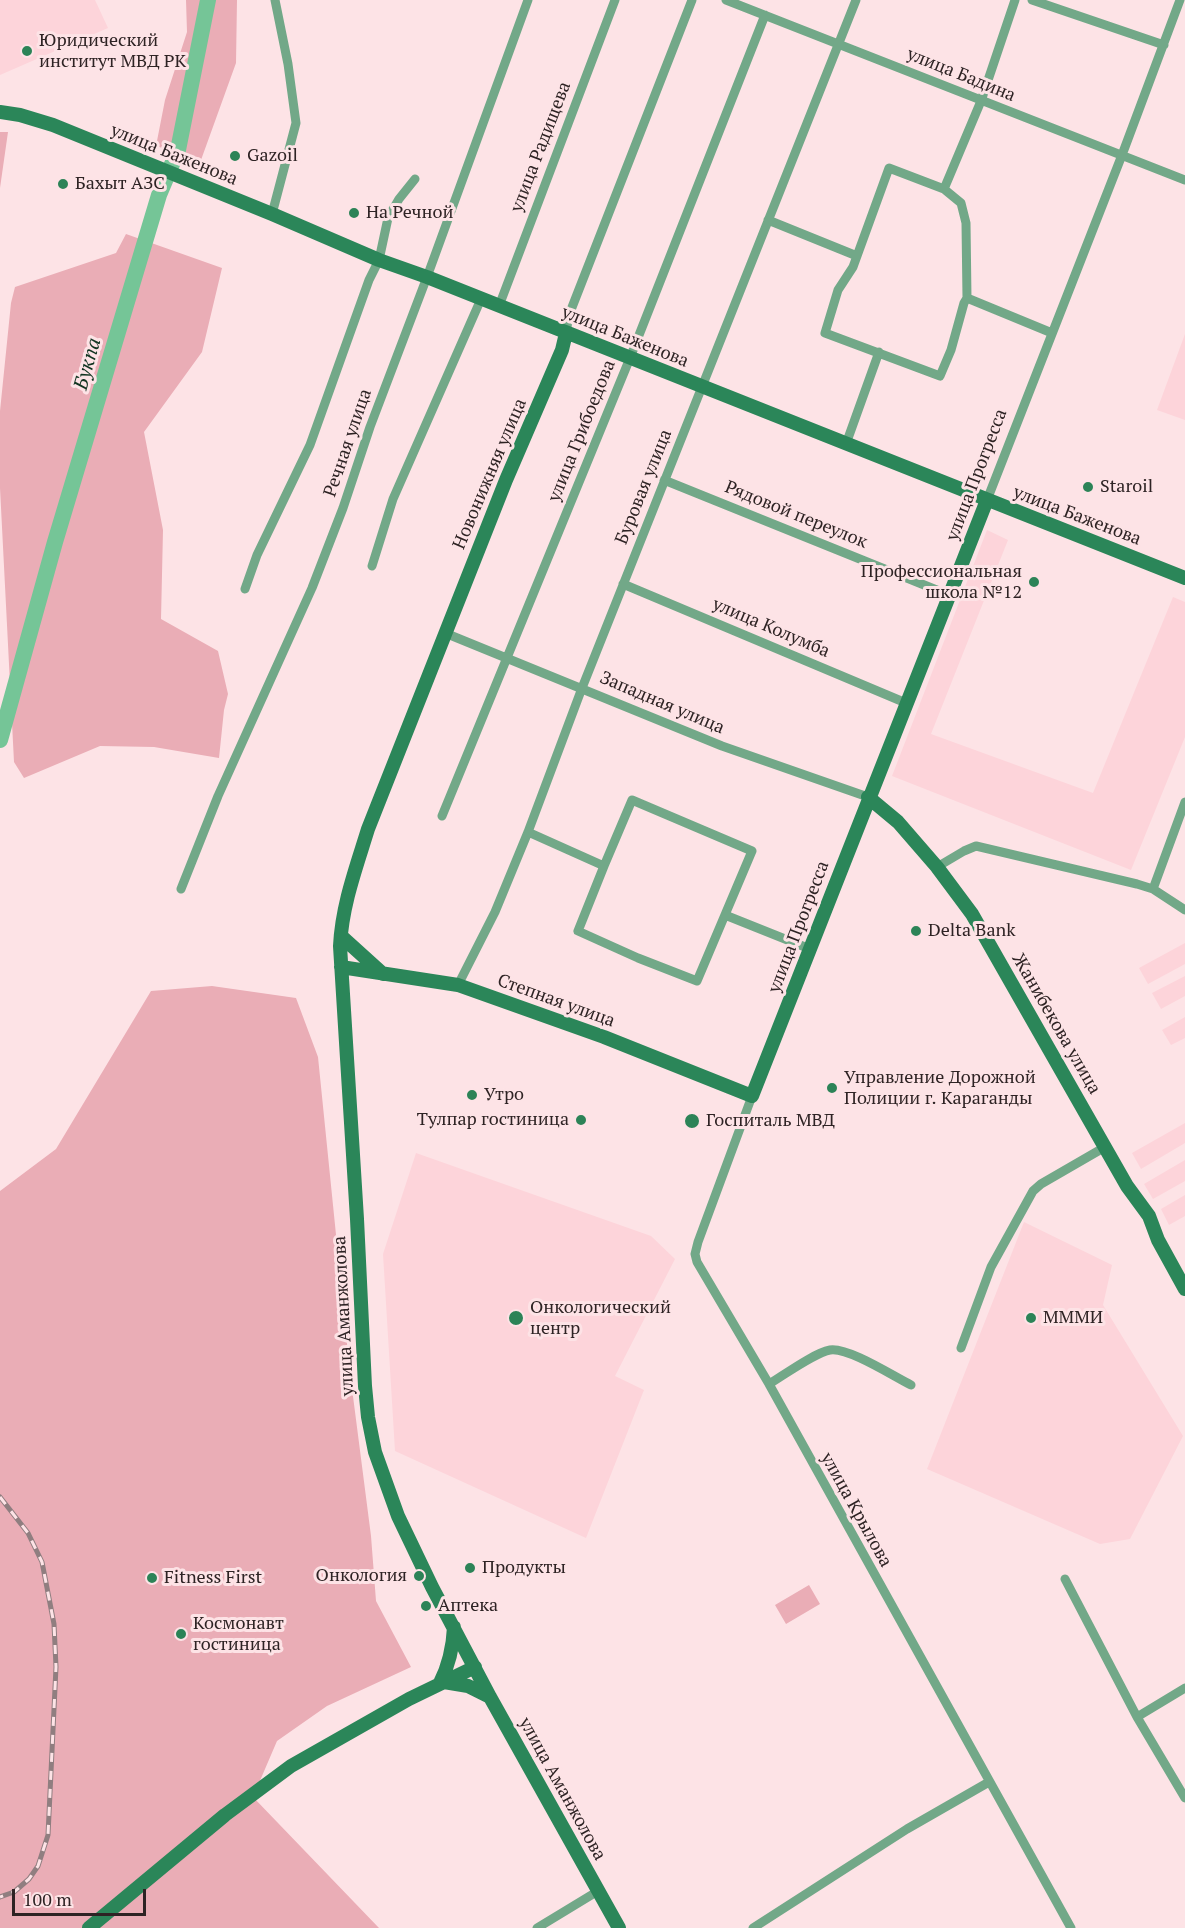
<!DOCTYPE html>
<meta charset="utf-8">
<style>
body{margin:0}
#map{position:relative;width:1185px;height:1928px;overflow:hidden;background:#fde3e6;font-family:"PT Serif",serif}
canvas{display:block}
.scale{position:absolute;left:12px;top:1889px;width:134px;height:27px;box-sizing:border-box;border:3px solid #2e2324;border-top:0;padding-left:8px;font-size:18px;line-height:21px;white-space:nowrap;color:#2e2324;-webkit-text-stroke:4px #fde3e6;paint-order:stroke}
</style>
<div id="map">
<canvas width="1185" height="1928"></canvas>
<div class="scale">100 m</div>
</div>
<script>
const ctx = document.querySelector('canvas').getContext('2d');
ctx.lineJoin = 'round';
function paint(path, color) { ctx.fillStyle = color; ctx.fill(path, 'evenodd'); }
function stroke(path, color, width, dash) { ctx.strokeStyle = color; ctx.lineWidth = width; ctx.lineCap = dash ? 'butt' : 'round'; ctx.setLineDash(dash || []); ctx.stroke(path); }
function label(font, color, halo, rows, align = 'center') {
  ctx.font = font + ' "PT Serif",serif'; ctx.lineWidth = 6; ctx.setLineDash([]); ctx.textBaseline = 'middle'; ctx.strokeStyle = halo; ctx.fillStyle = color; for (const [text, x, y, turn = 0] of rows) {
    ctx.save(); ctx.translate(x, y); ctx.rotate((+turn || 0) * Math.PI / 180); ctx.textAlign = isNaN(turn) ? turn : align; if (halo) ctx.strokeText(text, 0, 0); ctx.fillText(text, 0, 0); ctx.restore();
  }
}
const built = new Path2D(`
 M0,0H95L108,28L0,75Z
 M1185,334V420L1157,410Z
 M987,530L1008,540L931,734L1093,793L1173,597L1185,602V737L1131,870L892,776Z
 M1185,943V964L1148,984L1139,968Z
 M1185,976V996L1161,1009L1152,993Z
 M1185,1017V1038L1171,1045L1162,1030Z
 M1185,1123V1143L1141,1169L1132,1153Z
 M416,1153L651,1236L675,1259L615,1376L644,1390L586,1538L395,1451L383,1254Z
 M1185,1160V1181L1153,1199L1144,1184Z
 M1185,1195V1216L1169,1225L1161,1209Z
 M1024,1222L1112,1265L1103,1305L1183,1436L1130,1539L1100,1544L927,1469Z`);
const green = new Path2D(`
 M186,0H237L236,63L201,160L156,146L165,100L187,32Z
 M0,132H8L0,188Z
 M126,234L222,268L202,352L144,432L163,530L161,619L218,651L228,694L224,710L219,758L154,747L100,746L24,778L14,762L0,488V411L11,303L15,287L116,253Z
 M212,986L296,998L318,1057L350,1373L371,1536L376,1601L411,1667L327,1706L277,1741L253,1797L379,1928H0V1191L56,1149L151,991Z
 M809,1585L820,1604L786,1624L775,1605Z`);
const river = new Path2D(`
 M0,740L55,542L159,195L178,150L208,0`);
const street = new Path2D(`
 M726,0L1185,180
 M1032,0L1164,45
 M944,189L889,168L853,267L838,290L825,333L940,376L951,350L964,303L967,298L966,223L961,203L944,189L981,101L1015,0
 M272,214L296,123L288,64L275,0
 M768,220L857,256
 M967,298L1052,333
 M499,306L615,0
 M566,333L569,315L692,0
 M846,444L879,352
 M664,480L949,595
 M987,500L1122,155L1180,0
 M372,566L393,499L481,299
 M623,584L906,703
 M245,589L257,555L310,445L369,280L379,260L388,218L399,199L415,179
 M445,633L722,746L868,797
 M442,816L630,358L765,15
 M528,832L604,866L578,931L638,958L697,981L752,851L632,800L604,866
 M937,867L964,851L976,846L1137,884L1153,889L1185,910
 M181,889L218,796L312,588L343,508L370,427L427,277L528,0
 M1153,889L1185,802
 M725,915L810,949
 M458,985L495,912L528,832L582,688L856,0
 M752,1096L698,1242L695,1254L697,1262L769,1384L1071,1928
 M961,1348L991,1267L1033,1191L1041,1184L1105,1147
 M769,1384C784,1375 814,1353 830,1350C848,1347 893,1376 911,1385
 M1065,1579L1137,1717L1185,1798
 M1137,1717L1185,1688
 M537,1928L598,1891
 M753,1928L907,1829L989,1782`);
const secondary = new Path2D(`
 M0,112L20,115L53,125L272,214L379,260L427,277L1185,578
 M566,333L562,350L506,480L368,829C356,868 342,905 340,946L357,1219L365,1386L368,1417L375,1452L398,1516L432,1587L490,1697L619,1928
 M868,797L898,822L937,867L972,914L1127,1186L1149,1216L1158,1240L1185,1289
 M341,936L383,974
 M341,967L458,985L604,1037L752,1096L987,500
 M444,1682L468,1686L490,1697
 M440,1683C449,1665 453,1648 454,1627
 M89,1928L225,1815L291,1766L409,1699L475,1667`);
const rail = new Path2D(`
 M0,1497L28,1533L42,1562L54,1624L56,1667L48,1835L38,1866L29,1879L14,1892L0,1897`);
const markers = [
 [27,51,6,"#2c8357"],
 [235,156,6,"#2c8357"],
 [63,184,6,"#2c8357"],
 [354,213,6,"#2c8357"],
 [1088,487,6,"#2c8357"],
 [1034,582,6,"#2c8357"],
 [916,931,6,"#2c8357"],
 [832,1088,6,"#2c8357"],
 [472,1095,6,"#2c8357"],
 [581,1120,6,"#2c8357"],
 [692,1121,8,"#2c8357"],
 [516,1318,8,"#2c8357"],
 [1031,1318,6,"#2c8357"],
 [470,1568,6,"#2c8357"],
 [419,1576,6,"#2c8357"],
 [152,1578,6,"#2c8357"],
 [426,1606,6,"#2c8357"],
 [181,1634,6,"#2c8357"]
];
const poiNames = [
 ["Юридический",39,41],
 ["институт МВД РК",39,62],
 ["Gazoil",247,156],
 ["Бахыт АЗС",75,184],
 ["На Речной",366,213],
 ["Staroil",1100,487],
 ["Профессиональная",1022,572,"right"],
 ["школа №12",1022,593,"right"],
 ["Delta Bank",928,931],
 ["Управление Дорожной",844,1078],
 ["Полиции г. Караганды",844,1099],
 ["Утро",484,1095],
 ["Тулпар гостиница",569,1120,"right"],
 ["Госпиталь МВД",706,1121],
 ["Онкологический",530,1308],
 ["центр",530,1329],
 ["МММИ",1043,1318],
 ["Продукты",482,1568],
 ["Онкология",407,1576,"right"],
 ["Fitness First",164,1578],
 ["Аптека",438,1606],
 ["Космонавт",193,1624],
 ["гостиница",193,1645]
];
const streetNames = [
 ["улица Бадина",961,75,22],
 ["улица Радищева",541,147,-69],
 ["улица Баженова",174,155,22],
 ["улица Баженова",625,337,22],
 ["улица Грибоедова",582,431,-68],
 ["Речная улица",348,443,-71],
 ["Новонижняя улица",490,474,-67],
 ["улица Прогресса",977,475,-69],
 ["Буровая улица",644,487,-68],
 ["Рядовой переулок",796,515,22],
 ["улица Баженова",1077,516,21],
 ["улица Колумба",771,628,23],
 ["Западная улица",662,703,23],
 ["улица Прогресса",799,927,-69],
 ["Степная улица",556,1001,20],
 ["Жанибекова улица",1056,1024,60],
 ["улица Аманжолова",344,1316,-93],
 ["улица Крылова",856,1510,61],
 ["улица Аманжолова",562,1789,61]
];
const waterNames = [
 ["Букпа",88,364,-74]
];
paint(built, '#fdd4da');
paint(green, '#eaadb6');
stroke(river, '#75c597', 16);
stroke(street, '#72a888', 9);
stroke(secondary, '#2b8659', 14);
stroke(rail, '#907e80', 5);
stroke(rail, '#fde3e6', 3, [9]);
for (const [x, y, r, color] of markers) { const dot = new Path2D(); dot.arc(x, y, r, 0, 2 * Math.PI); ctx.fillStyle = color; ctx.fill(dot); stroke(dot, '#fde3e6', 2); }
label('18px', '#2e2324', '#fde3e6', poiNames, 'left');
label('18px', '#2e2324', '#fde3e6', streetNames);
label('italic 20px', '#123522', '#fde3e6', waterNames);
</script>
